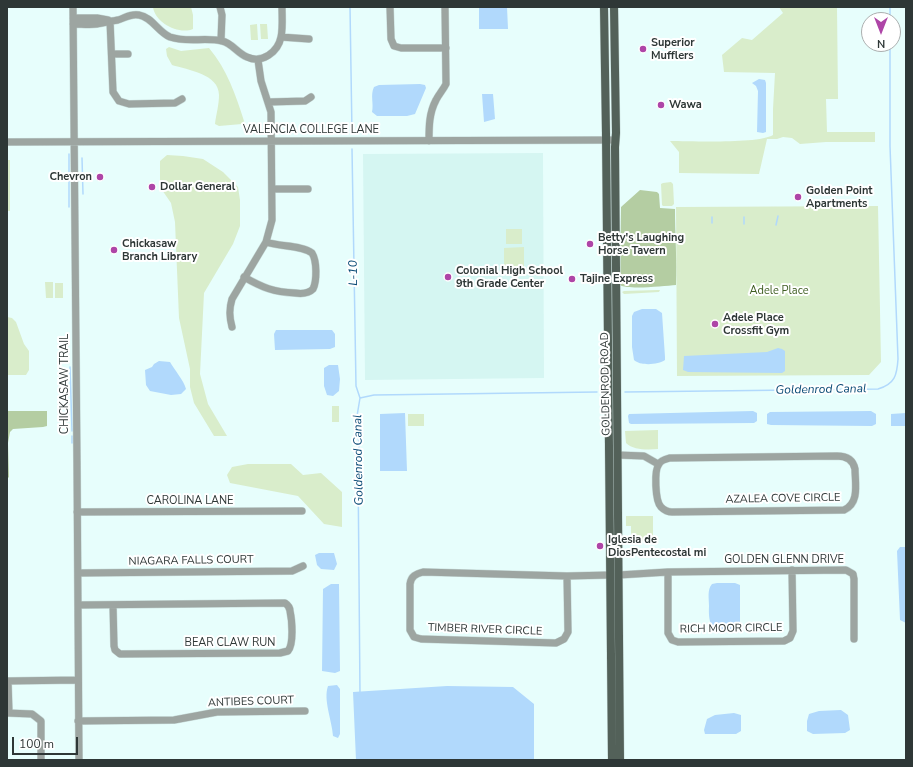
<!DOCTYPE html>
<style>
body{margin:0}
#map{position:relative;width:913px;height:767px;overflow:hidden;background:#e7fefc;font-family:"Nunito Sans",sans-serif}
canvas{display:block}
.frame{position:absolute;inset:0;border:8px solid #2e3736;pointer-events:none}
.north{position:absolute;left:861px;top:12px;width:40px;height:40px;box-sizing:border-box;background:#fff;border:1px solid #abafaf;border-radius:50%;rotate:180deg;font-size:11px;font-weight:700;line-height:16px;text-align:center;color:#2e3736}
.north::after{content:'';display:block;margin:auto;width:14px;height:18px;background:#ae45a7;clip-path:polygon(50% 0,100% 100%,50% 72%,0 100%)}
.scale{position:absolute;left:12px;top:737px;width:66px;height:18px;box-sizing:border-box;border:2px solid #2e3736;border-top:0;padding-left:5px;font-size:12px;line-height:14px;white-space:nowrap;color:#2e3736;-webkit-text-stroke:3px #fff;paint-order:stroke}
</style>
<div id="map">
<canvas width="913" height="767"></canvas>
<div class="frame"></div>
<div class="north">N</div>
<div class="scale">100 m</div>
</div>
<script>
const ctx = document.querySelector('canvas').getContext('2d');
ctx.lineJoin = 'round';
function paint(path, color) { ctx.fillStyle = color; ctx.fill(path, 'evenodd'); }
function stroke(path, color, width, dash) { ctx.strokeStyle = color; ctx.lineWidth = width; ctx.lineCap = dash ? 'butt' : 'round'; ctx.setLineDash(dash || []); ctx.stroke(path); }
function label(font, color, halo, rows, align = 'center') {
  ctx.font = font + ' "Nunito Sans",sans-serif'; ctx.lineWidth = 4; ctx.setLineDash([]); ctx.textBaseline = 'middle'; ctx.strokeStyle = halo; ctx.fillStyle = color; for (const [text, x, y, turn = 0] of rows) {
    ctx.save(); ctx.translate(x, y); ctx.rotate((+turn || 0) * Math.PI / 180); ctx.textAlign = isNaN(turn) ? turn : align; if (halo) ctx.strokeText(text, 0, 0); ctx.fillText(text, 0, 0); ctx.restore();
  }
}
const built = new Path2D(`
 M543,153L544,378L365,380L363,154Z`);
const green = new Path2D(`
 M153,7H191L193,15V29C179,35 155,23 153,7Z
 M779,7H837L838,99H826L827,132H875V142H826L800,144L792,138L783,137L777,139H767L759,174L679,173V152L670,141C691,141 758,144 773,135V109L775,73L724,72L722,55L742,38L752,40L783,13Z
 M257,24L258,40H251L250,25Z
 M260,24H267L268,39H261Z
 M169,47L181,51L209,48C227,69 236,96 244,121L242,124L219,126L215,124C216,115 219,105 219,95C219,74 188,70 172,65L167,56L166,49Z
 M167,155L183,156L203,159L223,172L238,187L240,200V226L233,244L204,293L200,374L208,404L227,436H214L194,403L190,387V369L179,318L175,222L171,203L160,187V161Z
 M7,160H10V211H7Z
 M671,182L673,184L674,204L672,206H663L662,205L661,184L663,183Z
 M878,206L881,362L869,375L677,376L676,207Z
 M522,229V244H506V229Z
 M524,247V269L504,270V248Z
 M45,282H53V298H46Z
 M55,283H63V298H55Z
 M658,290H660L659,292L624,294L622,292L624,291Z
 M7,317L12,318L16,322L24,344L29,351V370L26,375H7Z
 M332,406H339V422H332Z
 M408,414H424V426H408Z
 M658,430V449C647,450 633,450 626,443L625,431Z
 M248,464H291L303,475L321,473L342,492V527L324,524L298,496L230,483L227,475L232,467Z
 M626,516H653V541H631V526H626Z`);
const forest = new Path2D(`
 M640,190L657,192L659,194L660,208L675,209C675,234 677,260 676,285C664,286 628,290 620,285L621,207Z
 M7,411H47V426L43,427L13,429L10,432L8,443L9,477L7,479Z`);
const water = new Path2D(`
 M479,7H507L508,29H479Z
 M759,79L765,80L766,83V132L763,133L757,132L758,91L756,86L752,83Z
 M420,84L425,85L426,88L415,114L407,116H377L372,112C374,104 370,95 374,87L379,85Z
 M482,94H493L495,119L484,122Z
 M642,309H656L662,313L665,357V360C658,365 640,366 634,360L632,347V316L634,312Z
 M276,330H332L335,334V347L330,349L275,350L274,334Z
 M778,348L782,349L785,351V371L782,373L688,372L683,370L684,356L767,352Z
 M159,361L170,362C175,371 183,379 186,389L181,394L171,395L150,391L146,385L145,370L152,367L154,364Z
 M329,365H338L340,379L339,391L333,396L327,395L324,386V368Z
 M753,411L757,413V421L754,423L631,424L629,423L628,416L629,414Z
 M871,411L876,414V424L872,426L771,425L767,424V414L770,412Z
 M405,413L407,471H380V414Z
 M906,413V426H891V414Z
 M900,547H906V623L900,620L897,551Z
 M319,553H334L337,564L334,570L321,569L317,565L315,555Z
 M717,583H735L740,585V622L737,628C713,636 708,627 709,606C709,598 707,590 712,584Z
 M331,584H339L340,671L335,673L322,671L323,589Z
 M337,685L340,689V734L338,738L333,736C332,720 323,700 328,686Z
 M447,686L513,687L534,704V760H356L353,692Z
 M841,710L848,715L850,730L845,733L813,734L807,731V721L809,714L819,711Z
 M734,713L741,715V731L736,734H705L704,730L707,719L715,715Z`);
const stream = new Path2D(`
 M350,7L352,134
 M890,7V20
 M352,149L356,386L360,398L357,416L359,446L358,464L360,694
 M82,158L83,194
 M69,207V154
 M712,217V223
 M744,224V217
 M776,225L778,216
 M70,367L72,431
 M625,392L878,389C895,384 897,375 898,359L890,146V44
 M360,398L374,395L597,392
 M72,436V443`);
const minor = new Path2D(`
 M73,7L77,463L79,760
 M220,7L222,15L221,40
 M390,7L391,39L394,46L401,48H446
 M73,18H97L108,20
 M110,21L113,92L119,101L129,104L175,103L182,99
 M73,24C81,24 90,25 97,24C104,23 112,21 118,20C125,18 131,13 139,15C152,17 158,32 170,37C187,43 205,37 222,41C232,43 237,53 247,57C262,64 278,52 281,37C283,28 282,17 282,7
 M281,37L309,39
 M112,54H128
 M269,102L305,101L311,97
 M429,141C429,127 429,113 436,100C439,94 443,90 446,84L445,7
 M7,142L615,140
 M272,189H308
 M244,277C263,288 274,292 295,293C302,294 308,294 313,289C317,281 317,261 312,253C301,245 280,247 266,242
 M232,327C229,316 229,309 232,299L266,242L272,220L271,112L261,81L258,60
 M618,455L644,456L658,464
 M837,456C846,456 853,459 855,469C855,483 860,503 844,510L672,512C668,512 664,510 661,507C655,501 654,470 659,464C661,460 666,459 670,458Z
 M77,512L302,511
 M668,572V633L672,640L678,642L784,641L790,638L793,631L792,570
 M78,573L292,571L303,566
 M619,575L668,572L846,570L853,574L854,579V639
 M567,576L568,632L564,639L556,643L421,639L414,637L410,630V584C411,576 416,574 423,572L567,576L610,575
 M78,605L285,603C288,605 290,607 290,611C292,620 294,644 288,651L280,653L120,654L115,650L114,646L113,605
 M7,681L78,680
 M8,681L9,712
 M7,713L32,714L41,721V760
 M78,721L174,720L217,712L305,711`);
const major = new Path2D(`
 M604,7L606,134L612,760
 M614,7L616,133L615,147L620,760`);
const markers = [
 [643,49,4,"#ae45a7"],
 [661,105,4,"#ae45a7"],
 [100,177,4,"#ae45a7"],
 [152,187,4,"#ae45a7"],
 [798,197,4,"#ae45a7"],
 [590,244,4,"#ae45a7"],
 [114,250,4,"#ae45a7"],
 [448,277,4,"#ae45a7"],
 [572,279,4,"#ae45a7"],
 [715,324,4,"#ae45a7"],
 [600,546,4,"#ae45a7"]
];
const poiNames = [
 ["Superior",651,43],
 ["Mufflers",651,56],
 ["Wawa",669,105],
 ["Chevron",92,177,"right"],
 ["Dollar General",160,187],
 ["Golden Point",806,191],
 ["Apartments",806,204],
 ["Betty's Laughing",598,238],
 ["Horse Tavern",598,251],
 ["Chickasaw",122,244],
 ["Branch Library",122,257],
 ["Colonial High School",456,271],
 ["9th Grade Center",456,284],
 ["Tajine Express",580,279],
 ["Adele Place",723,318],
 ["Crossfit Gym",723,331],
 ["Iglesia de",608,540],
 ["DiosPentecostal mi",608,553]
];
const streetNames = [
 ["VALENCIA COLLEGE LANE",311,130],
 ["CHICKASAW TRAIL",65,384,-90],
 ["GOLDENROD ROAD",606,384,-91],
 ["AZALEA COVE CIRCLE",783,499,-1],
 ["CAROLINA LANE",190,501],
 ["GOLDEN GLENN DRIVE",784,560],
 ["NIAGARA FALLS COURT",191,561,-1],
 ["RICH MOOR CIRCLE",731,629,-1],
 ["TIMBER RIVER CIRCLE",485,630,2],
 ["BEAR CLAW RUN",230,643],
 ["ANTIBES COURT",251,702,-2]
];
const parkNames = [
 ["Adele Place",779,291]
];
const waterNames = [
 ["L-10",354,273,-91],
 ["Goldenrod Canal",821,390,-1],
 ["Goldenrod Canal",359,460,-91]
];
paint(built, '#d5f6f2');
paint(green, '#d9edcb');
paint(forest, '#b4cda2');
paint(water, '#b1d9fc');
stroke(stream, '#b1d9fc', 1.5);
stroke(minor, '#c6dad8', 8);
stroke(major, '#c6dad8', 9);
stroke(minor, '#9da5a1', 7);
stroke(major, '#536159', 8);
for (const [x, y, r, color] of markers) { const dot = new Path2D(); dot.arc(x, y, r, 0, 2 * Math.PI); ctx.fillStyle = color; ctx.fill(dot); stroke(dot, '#fff', 1.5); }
label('bold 11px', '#2e3736', '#fff', poiNames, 'left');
label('11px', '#2e3736', '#fff', streetNames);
label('11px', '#3f5e22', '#fff', parkNames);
label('italic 12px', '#094a75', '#fff', waterNames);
</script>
